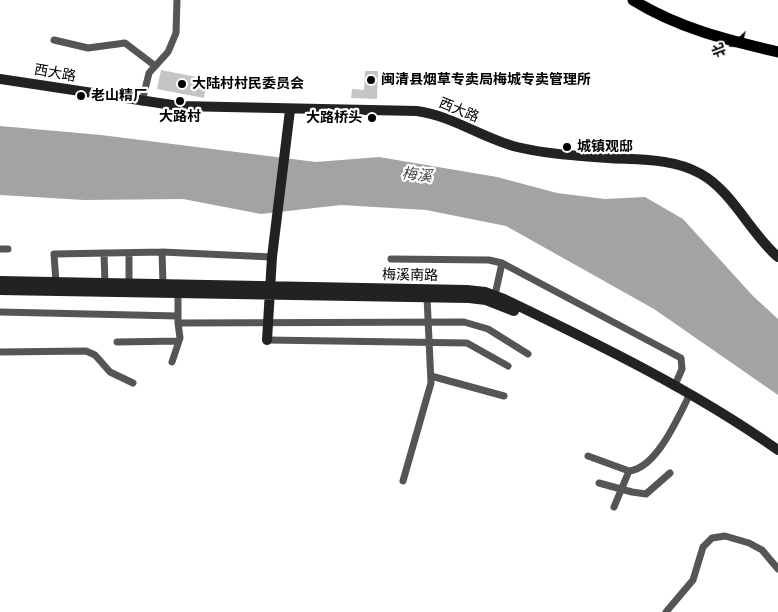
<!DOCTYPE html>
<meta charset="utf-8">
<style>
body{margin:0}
#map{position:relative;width:778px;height:612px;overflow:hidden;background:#fff;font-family:"Asap Condensed","Noto Sans SC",sans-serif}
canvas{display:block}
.north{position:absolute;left:708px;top:20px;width:50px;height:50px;-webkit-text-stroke:4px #fff;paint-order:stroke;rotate:250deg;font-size:14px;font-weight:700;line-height:20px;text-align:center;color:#000}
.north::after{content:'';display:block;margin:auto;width:18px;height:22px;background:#000;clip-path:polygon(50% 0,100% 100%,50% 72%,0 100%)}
</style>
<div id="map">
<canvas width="778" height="612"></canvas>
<div class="north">北</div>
</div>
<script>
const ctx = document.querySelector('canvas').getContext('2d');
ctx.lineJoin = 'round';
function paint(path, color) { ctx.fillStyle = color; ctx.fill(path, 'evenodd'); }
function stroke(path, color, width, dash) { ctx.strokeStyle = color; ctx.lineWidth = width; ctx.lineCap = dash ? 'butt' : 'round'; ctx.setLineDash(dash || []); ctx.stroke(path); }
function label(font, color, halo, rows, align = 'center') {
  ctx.font = font + ' "Asap Condensed","Noto Sans SC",sans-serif'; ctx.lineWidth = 4.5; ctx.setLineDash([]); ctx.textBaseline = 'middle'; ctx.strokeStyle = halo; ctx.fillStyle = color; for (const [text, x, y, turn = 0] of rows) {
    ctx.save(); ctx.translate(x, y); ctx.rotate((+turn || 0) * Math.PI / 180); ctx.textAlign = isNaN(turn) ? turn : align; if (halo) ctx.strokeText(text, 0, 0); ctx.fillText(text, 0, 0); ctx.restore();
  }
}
const water = new Path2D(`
 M0,126L101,135L316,162L379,157L497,177L557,193L605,199L645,197L683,219L753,296L778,319V395L654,309L506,226L426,210L341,205L261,214L183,199L84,200L0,195Z`);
const building = new Path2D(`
 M161,70L207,79L204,98L157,89Z
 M365,71H378L377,99L351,98L352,89L364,90Z`);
const street = new Path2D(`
 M54,40L88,48L125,43L154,65
 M142,102L149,73L168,52L176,33L177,0
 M0,249H8
 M162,252L163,285
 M104,253L105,284
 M129,253V284
 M391,259L489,260L502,263L681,358L682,369L675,385
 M56,283L54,254L162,252L272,257
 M178,290V323L464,322L488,329L528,354
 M495,295L502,263
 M0,312L178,316
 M267,340L467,343L508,366
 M117,342L179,341
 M0,352L86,351L95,355L110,372L133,383
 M172,362L180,338L178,323
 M431,376L504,396
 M588,456L629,471
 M403,481L431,383L427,297
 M599,483L632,492L646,494L670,473
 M614,507L629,471C657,468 678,417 690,394
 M666,612L693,580L703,547L712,538L725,536L749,543L762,550L778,569`);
const secondary = new Path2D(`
 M0,79L179,106L417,111C453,116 482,138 517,147C547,154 577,156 608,158C639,160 673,158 701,174C732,191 751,234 778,257
 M0,281L467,290L485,292L504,299C598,344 693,390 778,450
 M0,290L469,298L486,300L514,311
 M267,340L272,257L290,110`);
const primary = new Path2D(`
 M633,0C678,28 727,40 778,52`);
const markers = [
 [371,80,5,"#000"],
 [182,84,5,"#000"],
 [81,96,5,"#000"],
 [180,101,5,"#000"],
 [372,118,5,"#000"],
 [567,147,5,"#000"]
];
const streetNames = [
 ["西大路",55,73,10],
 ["西大路",459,110,22],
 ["梅溪南路",410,275,1]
];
const poiNames = [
 ["闽清县烟草专卖局梅城专卖管理所",381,80],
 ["大陆村村民委员会",192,84],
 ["老山精厂",91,96],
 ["大路村",180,117,"center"],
 ["大路桥头",362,118,"right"],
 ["城镇观邸",577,147]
];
const waterNames = [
 ["梅溪",417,175,6]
];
paint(water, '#a3a3a3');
paint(building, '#c4c4c4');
stroke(street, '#555', 7);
stroke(secondary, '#222', 10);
stroke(primary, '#000', 11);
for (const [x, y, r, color] of markers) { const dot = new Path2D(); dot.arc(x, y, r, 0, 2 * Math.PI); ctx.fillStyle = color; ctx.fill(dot); stroke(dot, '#fff', 2); }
label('14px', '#000', '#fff', streetNames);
label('bold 14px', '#000', '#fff', poiNames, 'left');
label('italic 15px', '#444', '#fff', waterNames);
</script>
